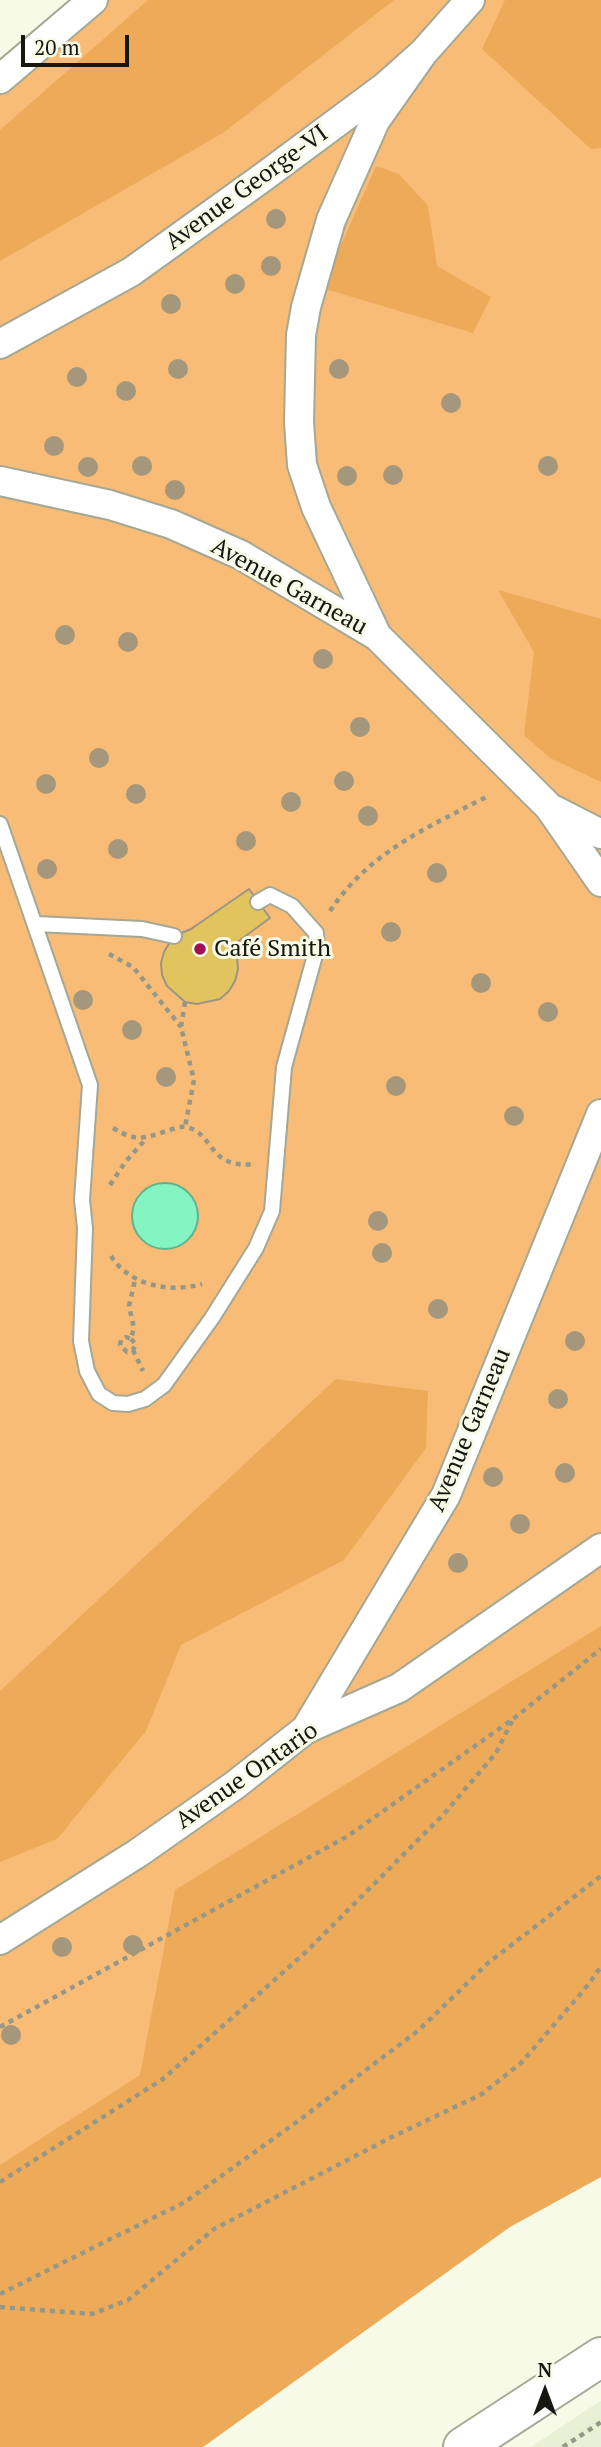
<!DOCTYPE html>
<meta charset="utf-8">
<style>
body{margin:0}
#map{position:relative;width:601px;height:2447px;overflow:hidden;background:#f6fae6;font-family:"PT Serif",serif}
canvas{display:block}
.north{position:absolute;left:510px;top:2356px;width:70px;height:70px;-webkit-text-stroke:5px #f6fae6;paint-order:stroke;rotate:0deg;font-size:19px;font-weight:700;line-height:28px;text-align:center;color:#151710}
.north::after{content:'';display:block;margin:auto;width:24px;height:32px;background:#151710;clip-path:polygon(50% 0,100% 100%,50% 72%,0 100%)}
.scale{position:absolute;left:21px;top:35px;width:108px;height:32px;box-sizing:border-box;border:4px solid #151710;border-top:0;padding-left:9px;font-size:21px;line-height:24px;white-space:nowrap;color:#151710;-webkit-text-stroke:5px #f6fae6;paint-order:stroke}
</style>
<div id="map">
<canvas width="601" height="2447"></canvas>
<div class="north">N</div>
<div class="scale">20 m</div>
</div>
<script>
const ctx = document.querySelector('canvas').getContext('2d');
ctx.lineJoin = 'round';
function paint(path, color) { ctx.fillStyle = color; ctx.fill(path, 'evenodd'); }
function stroke(path, color, width, dash) { ctx.strokeStyle = color; ctx.lineWidth = width; ctx.lineCap = dash ? 'butt' : 'round'; ctx.setLineDash(dash || []); ctx.stroke(path); }
function label(font, color, halo, rows, align = 'center') {
  ctx.font = font + ' "PT Serif",serif'; ctx.lineWidth = 6; ctx.setLineDash([]); ctx.textBaseline = 'middle'; ctx.strokeStyle = halo; ctx.fillStyle = color; for (const [text, x, y, turn = 0] of rows) {
    ctx.save(); ctx.translate(x, y); ctx.rotate((+turn || 0) * Math.PI / 180); ctx.textAlign = isNaN(turn) ? turn : align; if (halo) ctx.strokeText(text, 0, 0); ctx.fillText(text, 0, 0); ctx.restore();
  }
}
const built = new Path2D(`
 M601,2401V2447H531L588,2409Z`);
const green = new Path2D(`
 M93,0H601V1865L0,2254V79Z`);
const forest = new Path2D(`
 M148,0H394L223,133L0,261V130Z
 M505,0H601V148L591,149L482,49Z
 M376,166L399,174L428,206L437,266L491,297L473,333L322,288Z
 M498,590L601,619V782L550,758L524,735L534,652Z
 M336,1379L428,1391L426,1448L344,1560L181,1645L146,1731L57,1839L0,1862V1691Z
 M601,1626V2177L510,2227L203,2447H0V2165L140,2075L175,1890Z`);
const water = new Path2D(`
 M132 1216a33 33 0 1 1 66 0a33 33 0 1 1-66 0Z`);
const building = new Path2D(`
 M249,889L270,918L232,946L237,957L238,969L235,981L229,991L220,999L197,1004L185,1002L167,986L162,975L161,963L164,952L170,942L179,934L191,929Z`);
const path = new Path2D(`
 M330,911C370,851 429,827 490,795
 M109,954L133,967L181,1027
 M185,1002L181,1027L194,1080L185,1127
 M113,1128C136,1142 144,1139 169,1130C173,1129 180,1126 185,1127C214,1131 207,1169 253,1164
 M110,1185L126,1161L146,1139
 M111,1256C130,1286 170,1293 202,1284
 M131,1339L136,1344L133,1350L127,1352L120,1345L121,1340L126,1337L131,1339L134,1328L129,1306L135,1280
 M133,1350L143,1371
 M0,2027L348,1836L513,1719L601,1649
 M0,2182L163,2079L306,1952L443,1815L496,1753L512,1721
 M0,2294L185,2202L294,2124L419,2030L488,1963L601,1876
 M0,2307L92,2314L128,2300L214,2229L390,2138L482,2094L521,2063L584,1990L601,1967
 M563,2447L601,2422`);
const lane = new Path2D(`
 M0,824L90,1085L82,1200L85,1228L81,1341L87,1371L99,1394L113,1403L128,1404L145,1399L164,1385L212,1318L256,1248L272,1211L284,1067L317,948L316,933L292,906L270,895L258,902
 M36,924L142,929L174,936`);
const street = new Path2D(`
 M0,79L93,0
 M0,344L131,272L262,178L386,86L423,53L470,0
 M0,481L110,505L171,524L241,555L377,636L549,807L601,882
 M377,636L316,507L302,465L299,422L301,335L306,307L331,220L375,121L423,53
 M554,810L601,834
 M306,1729L446,1495L601,1114
 M0,1940L138,1853L235,1785L306,1729L399,1688L601,1548`);
const primary = new Path2D(`
 M463,2447L601,2357`);
const trees = [
 [276,219],
 [271,266],
 [235,284],
 [171,304],
 [178,369],
 [339,369],
 [77,377],
 [126,391],
 [451,403],
 [54,446],
 [142,466],
 [548,466],
 [88,467],
 [393,475],
 [347,476],
 [175,490],
 [65,635],
 [128,642],
 [323,659],
 [360,727],
 [99,758],
 [344,781],
 [46,784],
 [136,794],
 [291,802],
 [368,816],
 [246,841],
 [118,849],
 [47,869],
 [437,873],
 [391,932],
 [481,983],
 [83,1000],
 [548,1012],
 [132,1030],
 [166,1077],
 [396,1086],
 [514,1116],
 [378,1221],
 [382,1253],
 [438,1309],
 [575,1341],
 [558,1399],
 [565,1473],
 [493,1477],
 [520,1524],
 [458,1563],
 [133,1945],
 [62,1947],
 [11,2035]
];
const markers = [
 [200,949,7,"#a00f56"]
];
const streetNames = [
 ["Avenue George-VI",247,188,-36],
 ["Avenue Garneau",289,587,29],
 ["Avenue Garneau",470,1430,-67],
 ["Avenue Ontario",247,1776,-35]
];
const poiNames = [
 ["Café Smith",214,949]
];
paint(built, '#eaf0d4');
paint(green, '#f8bc76');
paint(forest, '#edaa58');
paint(water, '#84f4c3');
stroke(water, '#63b28d', 2);
paint(building, '#e2c45e');
stroke(building, '#9b9583', 2);
stroke(lane, '#a4a895', 18);
stroke(street, '#a4a895', 32);
stroke(primary, '#a4a895', 42);
stroke(path, '#959889', 4.5, [5, 5]);
stroke(lane, '#fff', 14);
stroke(street, '#fff', 28);
stroke(primary, '#fff', 38);
ctx.fillStyle = '#a5977b';
for (const [x, y] of trees) { ctx.beginPath(); ctx.arc(x, y, 10, 0, 2 * Math.PI); ctx.fill(); }
for (const [x, y, r, color] of markers) { const dot = new Path2D(); dot.arc(x, y, r, 0, 2 * Math.PI); ctx.fillStyle = color; ctx.fill(dot); stroke(dot, '#f6fae6', 2.5); }
label('24px', '#151710', '#f6fae6', streetNames);
label('24px', '#151710', '#f6fae6', poiNames, 'left');
</script>
